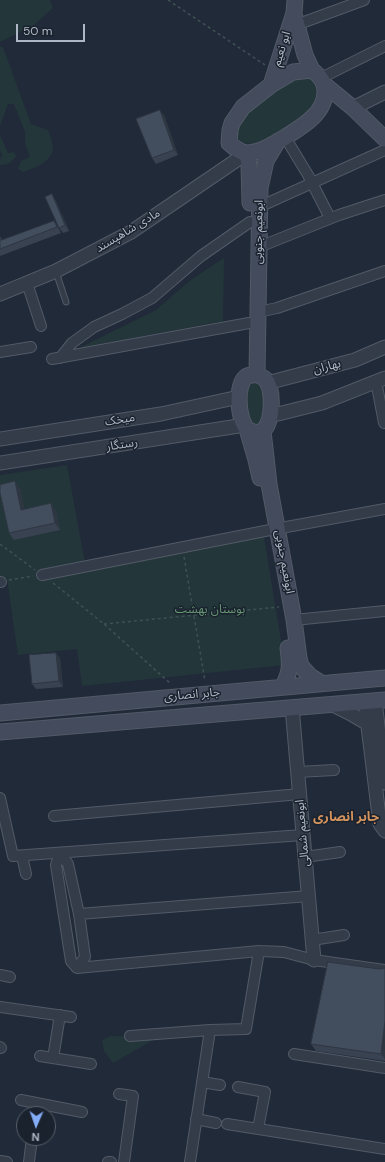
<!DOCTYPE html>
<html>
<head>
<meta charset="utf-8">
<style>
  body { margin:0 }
  #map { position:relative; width:385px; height:1162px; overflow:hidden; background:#212a39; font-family:"DM Sans",sans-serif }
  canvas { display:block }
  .north { position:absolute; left:16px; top:1106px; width:40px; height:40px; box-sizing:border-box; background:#1a222e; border:1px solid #565e6a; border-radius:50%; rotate:182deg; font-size:11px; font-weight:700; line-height:16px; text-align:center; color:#afb7c5 }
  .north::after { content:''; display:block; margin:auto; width:14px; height:18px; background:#83acf7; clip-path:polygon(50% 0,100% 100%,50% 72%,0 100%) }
  .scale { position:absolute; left:16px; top:24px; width:69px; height:18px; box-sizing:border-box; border:2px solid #afb7c5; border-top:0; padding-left:5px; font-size:12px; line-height:14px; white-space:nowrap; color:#afb7c5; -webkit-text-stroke:3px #1a222e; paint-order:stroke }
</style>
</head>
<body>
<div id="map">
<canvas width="385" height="1162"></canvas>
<div class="north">N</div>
<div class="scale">50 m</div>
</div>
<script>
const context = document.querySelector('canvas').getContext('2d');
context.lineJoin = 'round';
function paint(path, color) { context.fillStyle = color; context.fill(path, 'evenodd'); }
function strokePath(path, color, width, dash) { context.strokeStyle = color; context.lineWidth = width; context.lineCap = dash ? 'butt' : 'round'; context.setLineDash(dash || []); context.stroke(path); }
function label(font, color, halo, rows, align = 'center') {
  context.font = font + ' "DM Sans","Noto Sans Arabic",sans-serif'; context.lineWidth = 3; context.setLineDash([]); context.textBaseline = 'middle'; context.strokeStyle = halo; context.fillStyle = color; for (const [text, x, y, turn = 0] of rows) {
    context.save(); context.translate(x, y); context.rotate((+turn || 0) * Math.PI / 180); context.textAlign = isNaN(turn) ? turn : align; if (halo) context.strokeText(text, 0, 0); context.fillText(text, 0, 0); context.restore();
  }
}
const green = new Path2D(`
  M0,0H50L53,8L34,25L0,42Z
  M0,46L3,47L31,124L48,130C50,135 52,141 53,146C53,162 35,168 23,172L18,169L21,161L30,157L25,142V132L14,104H8L0,126Z
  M305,76L316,81L321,92L309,114L267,138L253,144L243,143L236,137V127L241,115L291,78Z
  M0,135L8,153L14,152L16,156C12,162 8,165 0,165V158L2,155L0,150Z
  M224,258L223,321L79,348L156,310L192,279Z
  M255,382L266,386L265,423L254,427L246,416V388Z
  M67,465L85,563L43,578L264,537L285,665L82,686L77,649L18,655L7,578L0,579V475Z
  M111,1036L158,1037L113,1063L104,1051L102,1040Z`);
const path = new Path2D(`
  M168,0L265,65
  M0,544L35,570
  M184,557L205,681
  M9,580L33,576
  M53,583L104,624L171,684
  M104,624L279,607`);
const service = new Path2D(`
  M56,272L66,302`);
const minor = new Path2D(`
  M296,25L364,0
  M321,78L385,46
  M285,137L308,175L330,218
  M259,207L385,150
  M259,247L339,215L385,200
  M27,283L41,326
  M258,312L277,308L385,271
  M0,352L31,347
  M60,358L72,343L94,327L122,314L152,298L201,256L250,222
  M52,359L249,323
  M376,381L384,423
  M42,575L270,530L385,509
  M0,582H1
  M294,620L385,611
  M298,772L334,770
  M0,798L13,856L303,835
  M54,816L300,794
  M60,853L68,864L79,914L85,957L77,968L71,961L56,865Z
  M22,856L26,874
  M305,857L340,852
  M79,914L309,896
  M312,940L344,935
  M77,968L259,951L284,952L314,960L385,970
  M0,975L10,977
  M0,1007L71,1017
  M130,1036L210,1030L246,1029L259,951
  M0,1047L1,1048
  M294,1054L385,1068
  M40,1056L91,1064
  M53,1058L60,1015
  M202,1082L220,1085
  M238,1087L265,1092L258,1129
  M119,1094L133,1096L124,1162
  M21,1100L82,1112
  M196,1119L216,1123
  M227,1124L385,1149
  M0,1161L7,1162
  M29,1162L32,1138
  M108,1162H111
  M190,1162L210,1030`);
const tertiary = new Path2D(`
  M353,108L385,92
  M0,294L56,271L131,232L247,153
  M267,383L355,360L385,347
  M271,413L278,414L322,403L385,378
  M0,439L161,414L239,397
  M0,463L245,425
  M375,701L385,783
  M365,702L380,824L385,831
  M331,704L351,714L368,724
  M292,707L314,960`);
const secondary = new Path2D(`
  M294,14L305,55L312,70
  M312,70C320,76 325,82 325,92C325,113 303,126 287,136C275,143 262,152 248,153C240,153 235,148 229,143L230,130L232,123L243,107L271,85L293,72Z
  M271,85L294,13L295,0
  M325,85L353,108L385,139
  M247,153L249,165L250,203
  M257,374L260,188L266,161L278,141
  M257,374C259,376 263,377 265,379C274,389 273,420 264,430C262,432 258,432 256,433C253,432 249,430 247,429C238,419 235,384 247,376C249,375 254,375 257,374Z
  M247,429L256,460L260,478
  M263,431L269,484L294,620L299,658L301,666L310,676L321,683
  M283,686C291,671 290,664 288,648
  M0,713L385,678
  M0,732L385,700`);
const wall = new Path2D(`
  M164,115L178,155L156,164L152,158Z
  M55,199L69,231L63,233L59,228Z
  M54,221L58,227L61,233L0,256V236L2,240Z
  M20,488L24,509L56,511L60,530L14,540L9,533Z
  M60,658L63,687L36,689L32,684Z
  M385,968V1061L316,1051L311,1044L379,969Z`);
const shadedWall = new Path2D(`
  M160,110L164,115L178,155L174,150Z
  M52,194L55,199L69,231L65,225Z
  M54,221L58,227L61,233L57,227Z
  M15,481L20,488L26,517L21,510Z
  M51,503L56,511L60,530L55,523Z
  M56,653L60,658L63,687L59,681Z
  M385,1021V1059L381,1054Z`);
const building = new Path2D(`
  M160,110L174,150L152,158L136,119Z
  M52,194L65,225L59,228L45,197Z
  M54,221L57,227L0,249V239L1,240Z
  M15,481L21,510L51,503L55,523L9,533L0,493V485Z
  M56,653L59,681L32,684L29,655Z
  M328,962L379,969L385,968V1021L381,1054L311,1044Z`);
const streetNames = [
  ["ابو نعیم",282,49,-73],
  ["مادی شاهپسند",128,231,-31],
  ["ابونعیم جنوبی",259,232,-89],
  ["بهاران",327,367,-14],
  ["میخک",120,420,-9],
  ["رستگار",122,445,-9],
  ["ابونعیم جنوبی",284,562,80],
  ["جابر انصاری",192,695,-5],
  ["ابونعیم شمالی",303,833,-95]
];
const parkNames = [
  ["بوستان بهشت",210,610]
];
const neighbourhoodNames = [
  ["جابر انصاری",346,818]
];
paint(green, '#23363a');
strokePath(service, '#525a67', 7);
strokePath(minor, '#525a67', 12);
strokePath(tertiary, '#525a67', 15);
strokePath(secondary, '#525a67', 17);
strokePath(path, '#3e5254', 1.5, [3, 3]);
strokePath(service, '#353c49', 5);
strokePath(minor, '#353c49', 10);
strokePath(tertiary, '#353c49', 13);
strokePath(secondary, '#434b5c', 15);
paint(wall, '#394251');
paint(shadedWall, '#2e3642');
paint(building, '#424d5e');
strokePath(building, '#2e3642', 1);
label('12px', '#afb7c5', '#1a222e', streetNames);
label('12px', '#679673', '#1a222e', parkNames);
label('bold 13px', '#d3935d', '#1a222e', neighbourhoodNames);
</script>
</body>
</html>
